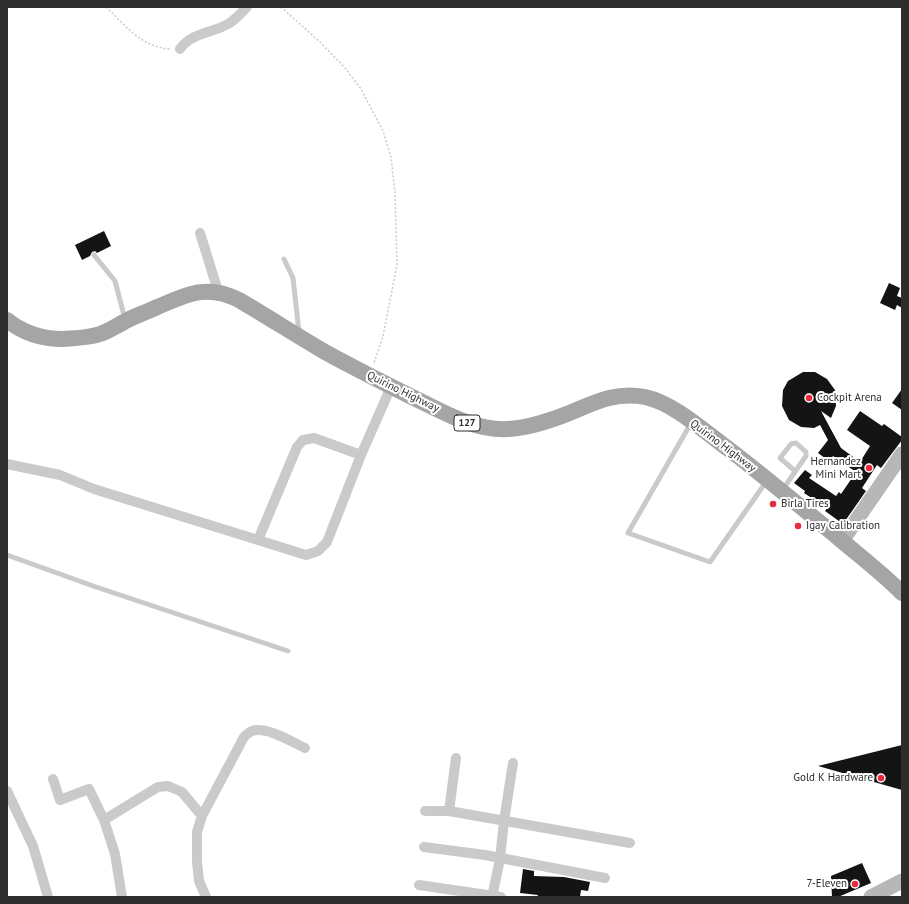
<!DOCTYPE html>
<html>
<head>
<meta charset="utf-8">
<style>
  body { margin:0 }
  #map { position:relative; width:909px; height:904px; overflow:hidden; background:#fff; font-family:"PT Sans",sans-serif }
  canvas { display:block }
  .frame { position:absolute; inset:0; border:8px solid #2d2d2d; pointer-events:none }
</style>
</head>
<body>
<div id="map">
<canvas width="909" height="904"></canvas>
<div class="frame"></div>
</div>
<script>
const context = document.querySelector('canvas').getContext('2d');
context.lineJoin = 'round';
function paint(path, color) { context.fillStyle = color; context.fill(path, 'evenodd'); }
function strokePath(path, color, width, dash) { context.strokeStyle = color; context.lineWidth = width; context.lineCap = dash ? 'butt' : 'round'; context.setLineDash(dash || []); context.stroke(path); }
function label(font, color, halo, rows, align = 'center') {
  context.font = font + ' "PT Sans",sans-serif'; context.lineWidth = 4; context.setLineDash([]); context.textBaseline = 'middle'; context.strokeStyle = halo; context.fillStyle = color; for (const [text, x, y, turn = 0] of rows) {
    context.save(); context.translate(x, y); context.rotate((+turn || 0) * Math.PI / 180); context.textAlign = isNaN(turn) ? turn : align; if (halo) context.strokeText(text, 0, 0); context.fillText(text, 0, 0); context.restore();
  }
}
const building = new Path2D(`
  M104,231L111,246L97,253L95,251L92,252L90,256L82,260L75,245Z
  M889,283L900,288L897,296L902,298V308L897,305L895,310L880,303Z
  M803,372H815L827,379L835,390L836,406L831,418L821,411L841,448L860,462L870,446L847,430L860,411L882,426L884,424L902,437V440L881,468L877,465L862,488L866,491L843,524L825,511L827,508L804,493L805,491L794,483L805,470L812,475L809,478L836,496L839,492L841,494L856,472L833,456L829,461L818,453L828,440L820,425L814,428L801,427L789,420L782,406L783,390L788,381Z
  M902,389V410L892,403Z
  M902,745V790L818,766Z
  M862,863L871,883L838,897H832L831,876Z
  M523,869L534,871V876L564,877L590,882L588,891L581,890L580,897H537L538,895L520,893Z`);
const path = new Path2D(`
  M106,7C125,25 142,48 171,49
  M281,7L321,43L345,68L361,89L383,131L391,157L395,193L397,265L383,336L374,363`);
const lane = new Path2D(`
  M94,255L115,281L125,319
  M284,259L293,278L299,332
  M691,423L628,533L710,562L766,482
  M783,489L806,456V452L796,443L791,444L780,458L795,471
  M7,555L96,587L288,651`);
const street = new Path2D(`
  M180,49C191,33 212,33 228,24C235,20 241,13 247,7
  M200,233L218,291
  M361,455L314,438L303,440L297,447L258,540L306,555L318,551L327,542L361,455L391,387
  M7,464L60,475L94,489L258,540
  M53,779L60,800L89,789L104,820L115,854L122,897
  M7,791L33,846L48,897
  M425,811H449L630,843
  M449,811L456,758
  M104,820L148,793L158,787L168,786L182,792L202,816
  M424,847L485,855L605,878
  M419,885L501,897
  M206,897L199,881L197,862V832L202,816L244,737C246,735 249,732 252,731C267,726 292,742 305,748
  M492,897L500,859L504,821L513,763`);
const secondary = new Path2D(`
  M842,541L902,454
  M871,897L902,881`);
const primary = new Path2D(`
  M7,320C23,333 42,339 63,339C76,338 88,338 100,334C109,331 116,326 124,322C134,316 145,313 155,308C186,295 206,283 239,300C268,317 296,335 325,352C354,368 384,383 414,398C444,412 474,431 508,429C528,428 549,421 567,414C594,403 615,391 645,397C674,403 706,433 730,450C765,477 800,506 835,535C857,554 881,572 902,593`);
const markers = [
  [809,398,4,"#e62c3c"],
  [869,468,4,"#e62c3c"],
  [773,504,4,"#e62c3c"],
  [798,526,4,"#e62c3c"],
  [881,778,4,"#e62c3c"],
  [855,884,4,"#e62c3c"]
];
const shields = [
  [467,423,26]
];
const shieldNames = [
  ["127",467,423]
];
const streetNames = [
  ["Quirino Highway",403,392,26],
  ["Quirino Highway",723,446,37]
];
const poiNames = [
  ["Cockpit Arena",817,398],
  ["Hernandez",861,462,"right"],
  ["Mini Mart",861,475,"right"],
  ["Birla Tires",781,504],
  ["Igay Calibration",806,526],
  ["Gold K Hardware",873,778,"right"],
  ["7-Eleven",847,884,"right"]
];
paint(building, '#141414');
strokePath(path, '#cacaca', 1.5, [2, 2]);
strokePath(lane, '#cacaca', 5);
strokePath(street, '#cacaca', 10);
strokePath(secondary, '#b7b7b7', 15);
strokePath(primary, '#a5a5a5', 16);
for (const [x, y, r, color] of markers) { const dot = new Path2D(); dot.arc(x, y, r, 0, 2 * Math.PI); context.fillStyle = color; context.fill(dot); strokePath(dot, '#fff', 1.5); }
for (const [x, y, w] of shields) { const box = new Path2D(); box.roundRect(x - w / 2, y - 8, w, 16, 3); context.fillStyle = '#fff'; context.fill(box); strokePath(box, '#2d2d2d', 1); }
label('bold 10px', '#2d2d2d', null, shieldNames);
label('11px', '#2d2d2d', '#fff', streetNames);
label('11px', '#2d2d2d', '#fff', poiNames, 'left');
</script>
</body>
</html>
